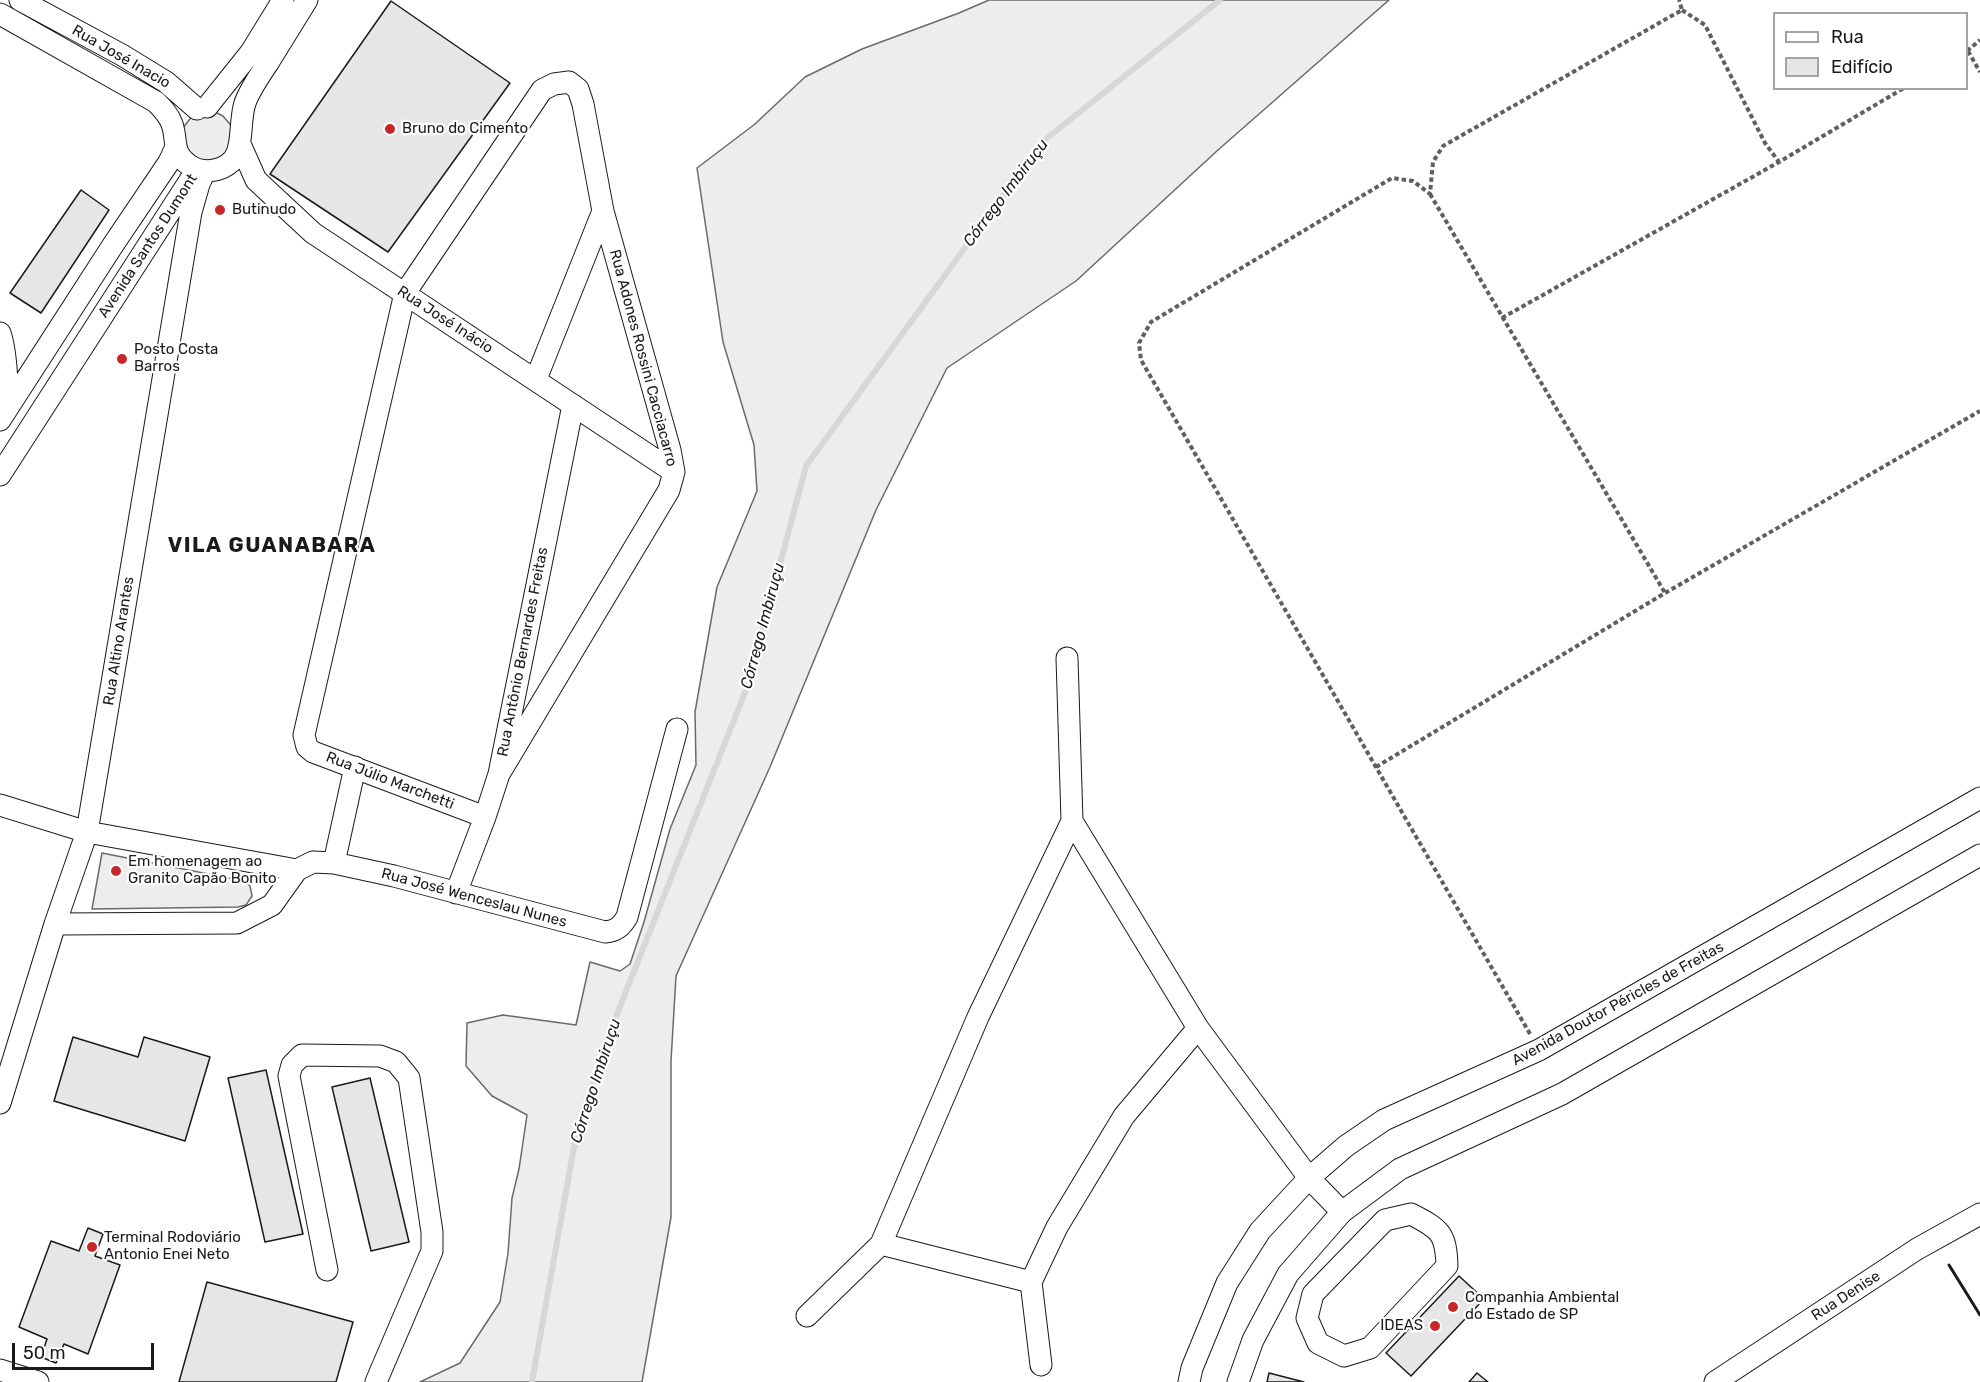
<!DOCTYPE html>
<html>
<head>
<meta charset="utf-8">
<style>
  body { margin:0 }
  #map { position:relative; width:1980px; height:1382px; overflow:hidden; background:#fff; font-family:Rubik,sans-serif }
  canvas { display:block }
  .legend { position:absolute; left:1773px; top:12px; width:195px; height:78px; box-sizing:border-box; background:#fff; border:2px solid #a3a3a3; margin:0; padding:8px 10px; list-style:none; font-size:18px; color:#1a1a1a }
  .legend li { display:flex; align-items:center; gap:12px; height:30px }
  .legend b { width:30px; border:2px solid #a3a3a3 }
  .scale { position:absolute; left:12px; top:1343px; width:142px; height:27px; box-sizing:border-box; border:3px solid #1a1a1a; border-top:0; padding-left:8px; font-size:18px; line-height:21px; white-space:nowrap; color:#1a1a1a; -webkit-text-stroke:4px #fff; paint-order:stroke }
</style>
</head>
<body>
<div id="map">
<canvas width="1980" height="1382"></canvas>
<ul class="legend">
<li><b style="height:8px;background:#fff"></b>Rua</li>
<li><b style="height:16px;background:#e6e6e6"></b>Edifício</li>
</ul>
<div class="scale">50 m</div>
</div>
<script>
const context = document.querySelector('canvas').getContext('2d');
context.lineJoin = 'round';
function paint(path, color) { context.fillStyle = color; context.fill(path, 'evenodd'); }
function strokePath(path, color, width, dash) { context.strokeStyle = color; context.lineWidth = width; context.lineCap = dash ? 'butt' : 'round'; context.setLineDash(dash || []); context.stroke(path); }
function label(font, color, halo, rows, align = 'center') {
  context.font = font + ' Rubik,sans-serif'; context.lineWidth = 4.5; context.setLineDash([]); context.textBaseline = 'middle'; context.strokeStyle = halo; context.fillStyle = color; for (const [text, x, y, turn = 0] of rows) {
    context.save(); context.translate(x, y); context.rotate((+turn || 0) * Math.PI / 180); context.textAlign = isNaN(turn) ? turn : align; if (halo) context.strokeText(text, 0, 0); context.fillText(text, 0, 0); context.restore();
  }
}
const built = new Path2D(`
  M989,0H1389L1218,150L1076,281L947,368L876,510L770,767L676,976L671,1061V1217L642,1382H420L460,1363L500,1302L508,1253L512,1198L519,1169L527,1115L492,1096L466,1066L467,1023L503,1015L576,1025L590,962L620,971L630,964L644,922L670,829L696,765L695,712L717,587L757,491L754,445L723,342L697,168L755,124L805,77L862,49L959,13Z
  M215,112L223,116L234,129L231,154L199,166L180,140L182,129L193,115Z
  M102,853L244,881L250,886L252,896L246,905L238,907L92,909Z`);
const stream = new Path2D(`
  M532,1382L574,1147L609,1034L748,685L806,466L1042,142L1220,0`);
const building = new Path2D(`
  M391,1L510,83L388,252L270,174Z
  M81,190L109,210L41,313L10,293Z
  M73,1037L138,1057L144,1037L210,1057L185,1141L54,1101Z
  M266,1070L303,1234L265,1242L228,1078Z
  M370,1078L409,1242L371,1251L332,1087Z
  M88,1228L103,1234L95,1256L120,1265L88,1354L64,1344L56,1363L41,1357L47,1339L19,1327L51,1241L79,1251Z
  M1459,1276L1484,1299L1411,1376L1386,1353Z
  M207,1282L353,1322L336,1382H179Z
  M1269,1373L1304,1382H1267Z
  M1477,1373L1488,1382H1469Z`);
const path = new Path2D(`
  M1682,10L1705,25L1765,143L1779,162
  M1967,51L1980,40
  M1968,51L1980,72
  M1430,194L1665,593
  M1502,318L1779,162L1904,88
  M1376,767L1665,593L1980,411
  M1530,1034L1141,360L1139,343L1151,322L1392,178L1413,181L1430,194L1433,162L1443,146L1682,10L1679,0`);
const minor = new Path2D(`
  M20,0L122,55L166,82L197,109
  M0,14L156,102C162,108 169,115 172,124C178,142 171,152 189,165C202,174 221,172 232,161C244,148 239,121 245,103C250,89 260,75 268,63C281,42 294,21 307,0
  M207,107L251,52L283,0
  M240,144L256,180L313,233L674,472
  M0,333C8,356 5,381 10,404
  M536,379L603,211
  M0,420L113,245L169,162L175,149
  M0,475L194,174
  M0,805L87,832L297,870
  M485,817L313,752L307,747L304,735L405,293L542,90L554,84L569,82L578,89L583,104L603,211L670,450L674,472L669,490L499,774
  M1072,821L1198,1028L1309,1178L1342,1212
  M334,863L355,767
  M456,893L485,817L499,774L573,405
  M55,924L237,923L272,905L297,870L313,862L334,863L394,876L605,932C616,931 621,927 627,917L677,729
  M0,1103L55,924L87,832L191,212L199,184L205,171
  M1411,1214C1440,1229 1446,1233 1447,1266L1370,1348L1344,1356L1318,1343L1307,1318L1313,1294L1385,1220Z
  M881,1244L1031,1282
  M327,1270L289,1076L292,1065L302,1055L380,1056L396,1062L409,1078L432,1232V1251L376,1382
  M807,1316L881,1244L978,1017L1072,821L1067,658
  M1041,1365L1031,1282L1057,1227L1124,1116L1198,1028
  M0,1370L38,1382
  M1189,1382L1192,1368L1227,1283L1260,1231L1309,1178L1346,1146L1384,1120L1539,1050L1980,798
  M1238,1382L1253,1340L1288,1274L1342,1212L1400,1169L1562,1094L1980,855
  M1715,1382L1917,1249L1980,1214`);
const wall = new Path2D(`
  M1949,1265L1980,1315`);
const markers = [
  [390,129,6,"#c62828"],
  [220,210,6,"#c62828"],
  [122,359,6,"#c62828"],
  [116,871,6,"#c62828"],
  [92,1247,6,"#c62828"],
  [1453,1307,6,"#c62828"],
  [1435,1326,6,"#c62828"]
];
const streetNames = [
  ["Rua José Inacio",121,57,30],
  ["Avenida Santos Dumont",148,246,-57],
  ["Rua José Inácio",445,320,33],
  ["Rua Adones Rossini Cacciacarro",643,358,75],
  ["Rua Altino Arantes",119,641,-81],
  ["Rua Antônio Bernardes Freitas",523,652,-79],
  ["Rua Júlio Marchetti",390,781,21],
  ["Rua José Wenceslau Nunes",474,898,15],
  ["Avenida Doutor Péricles de Freitas",1618,1004,-29],
  ["Rua Denise",1846,1296,-33]
];
const poiNames = [
  ["Bruno do Cimento",402,129],
  ["Butinudo",232,210],
  ["Posto Costa",134,350],
  ["Barros",134,367],
  ["Em homenagem ao",128,862],
  ["Granito Capão Bonito",128,879],
  ["Terminal Rodoviário",104,1238],
  ["Antonio Enei Neto",104,1255],
  ["Companhia Ambiental",1465,1298],
  ["do Estado de SP",1465,1315],
  ["IDEAS",1423,1326,"right"]
];
const waterNames = [
  ["Córrego Imbiruçu",1006,193,-53],
  ["Córrego Imbiruçu",763,626,-75],
  ["Córrego Imbiruçu",596,1081,-72]
];
const districtNames = [
  ["VILA GUANABARA",272,546]
];
paint(built, '#ededed');
strokePath(built, '#6a6a6a', 1.5);
strokePath(stream, '#d7d7d7', 6);
paint(building, '#e6e6e6');
strokePath(building, '#1a1a1a', 1.5);
strokePath(minor, '#1a1a1a', 23);
strokePath(path, '#5f5f5f', 4, [4.5, 3]);
strokePath(minor, '#fff', 21);
strokePath(wall, '#1a1a1a', 3);
for (const [x, y, r, color] of markers) { const dot = new Path2D(); dot.arc(x, y, r, 0, 2 * Math.PI); context.fillStyle = color; context.fill(dot); strokePath(dot, '#fff', 2); }
label('15px', '#1a1a1a', '#fff', streetNames);
label('15px', '#1a1a1a', '#fff', poiNames, 'left');
label('italic 16px', '#1a1a1a', '#fff', waterNames);
context.letterSpacing = '1.5px';
label('bold 21px', '#1a1a1a', '#fff', districtNames);
context.letterSpacing = '0px';
</script>
</body>
</html>
